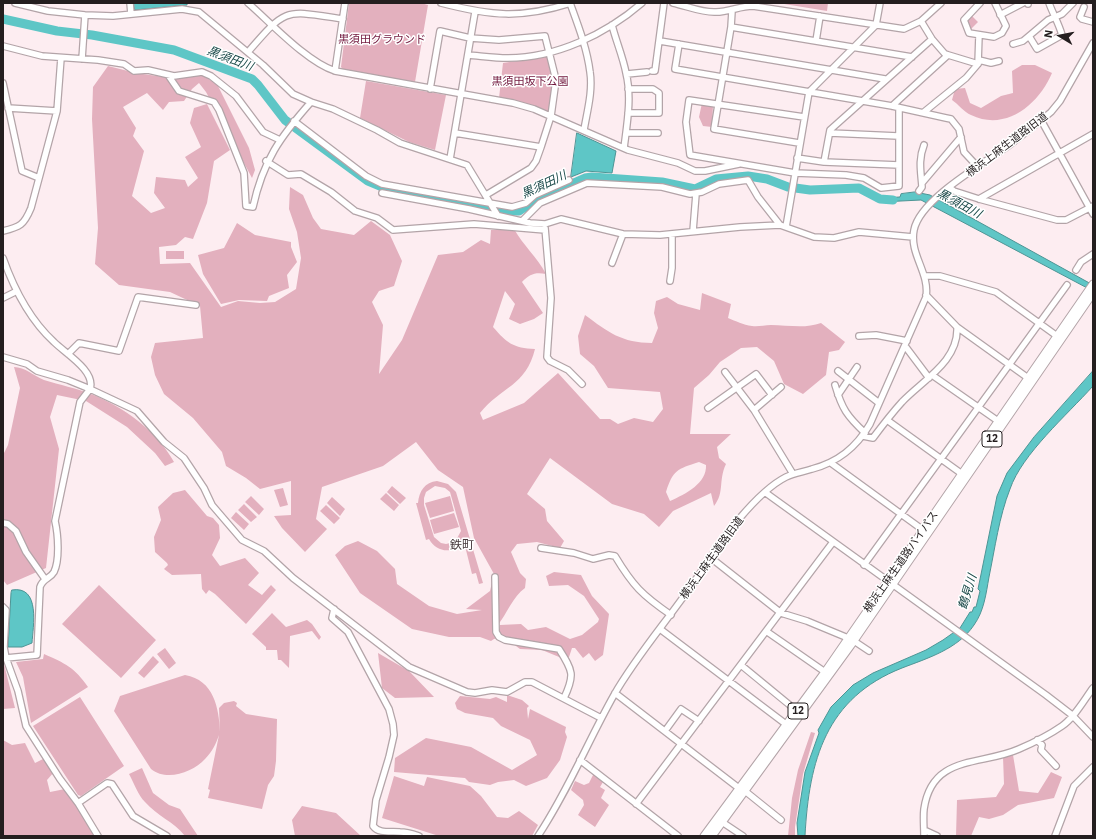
<!DOCTYPE html>
<html>
<head>
<meta charset="utf-8">
<style>
  body { margin:0 }
  #map { position:relative; width:1096px; height:839px; overflow:hidden; background:#fdedf1; font-family:"IBM Plex Sans",sans-serif }
  canvas { display:block }
  .frame { position:absolute; inset:0; border:4px solid #241e1f; pointer-events:none }
  .north { position:absolute; left:1040px; top:16px; width:40px; height:40px; -webkit-text-stroke:3px #fff; paint-order:stroke; rotate:280deg; font-size:11px; font-weight:700; line-height:16px; text-align:center; color:#241e1f }
  .north::after { content:''; display:block; margin:auto; width:14px; height:18px; background:#241e1f; clip-path:polygon(50% 0,100% 100%,50% 72%,0 100%) }
</style>
</head>
<body>
<div id="map">
<canvas width="1096" height="839"></canvas>
<div class="frame"></div>
<div class="north">N</div>
</div>
<script>
const context = document.querySelector('canvas').getContext('2d');
context.lineJoin = 'round';
function paint(path, color) { context.fillStyle = color; context.fill(path, 'evenodd'); }
function strokePath(path, color, width, dash) { context.strokeStyle = color; context.lineWidth = width; context.lineCap = dash ? 'butt' : 'round'; context.setLineDash(dash || []); context.stroke(path); }
function label(font, color, halo, rows, align = 'center') {
  context.font = font + ' "IBM Plex Sans","Noto Sans JP",sans-serif'; context.lineWidth = 3; context.setLineDash([]); context.textBaseline = 'middle'; context.strokeStyle = halo; context.fillStyle = color; for (const [text, x, y, turn = 0] of rows) {
    context.save(); context.translate(x, y); context.rotate((+turn || 0) * Math.PI / 180); context.textAlign = isNaN(turn) ? turn : align; if (halo) context.strokeText(text, 0, 0); context.fillText(text, 0, 0); context.restore();
  }
}
const green = new Path2D(`
  M349,3H421L428,5L415,82L344,71L341,67Z
  M778,3H828L827,11Z
  M971,15L978,22L970,30L966,20Z
  M549,56L553,81L550,113L499,98L503,63Z
  M1022,65H1035L1052,73C1039,104 1006,132 971,115C964,112 958,104 952,100L955,89L965,88L970,103L981,108L1001,96L1013,93L1012,71Z
  M108,66L136,73L178,79L200,74L217,84L249,148L255,170L252,178L206,92L199,83L192,89L184,101L169,102L163,110L147,93L123,107L136,128L133,136L144,151L132,196L151,213L165,208L154,193L156,177L185,180L188,187L198,178L185,157L201,147L190,123L194,108L207,104L230,150L214,161L207,203L193,239L185,237L176,245L159,247L160,264L190,263L221,307L238,301L260,303L275,302L296,289L301,258L297,232L289,209L290,187L303,195L313,218L321,229L354,235L371,221L390,235L402,261L394,286L379,291L372,302L383,325L379,374L402,340L438,255L463,252L481,240L490,244L491,230L514,229C523,245 537,257 546,274C535,272 530,274 522,282L543,313L534,319L520,324L509,319L515,304L505,291L493,327C507,343 513,348 535,349C526,386 501,387 480,413L483,420L524,403L558,373L600,419H610L618,424L634,418L653,422L663,409L660,392L608,388L594,366L580,354L578,336L585,315C608,332 622,343 652,343L658,328L654,313L656,301L667,297L678,304L700,310L702,293L731,304L728,318C736,321 743,325 752,326C758,327 764,325 771,325C787,325 805,329 821,323L845,342L839,350L829,352L826,375L803,394L784,384L774,361L757,347L741,348L720,362L709,375L694,388L690,434H731L717,447L719,458L726,464C718,481 725,492 714,506L711,493L673,511L659,527L644,514L612,504L550,458L527,494L545,509L547,521L564,541L560,548L537,542L517,544L511,552L520,573L526,579L525,588C513,596 507,614 497,626L499,633L500,625L521,624L528,630L546,627L570,639L582,635L598,622L599,619L584,596L568,585L549,586L546,576L554,572L581,575L592,596L609,614L603,655L595,661L589,653L583,658L575,648H572L569,657L564,659L542,650L520,649L504,637L494,639L491,641L480,637H449L412,629L360,593L335,555L345,546L358,541L377,551L395,569L397,584L429,606L457,614L482,610L466,609L490,591L494,574L474,538L463,487L438,470L416,442L383,466L322,487L316,519L327,529L305,552L282,528L274,516L291,515V481L260,489L246,478L226,466L222,452L193,418L164,394L155,375L151,357L155,343L203,338L200,306L170,292L119,285L95,264L98,228L92,119L93,87ZM699,462L706,465C707,483 686,494 670,501L666,492C673,470 677,469 699,462Z
  M366,81L446,95L435,150L409,142L360,118Z
  M702,103L713,105L712,127L703,126L699,117Z
  M237,223L255,235L291,242V247L297,262L287,275L289,288L269,296L267,301L239,300L221,304L203,274L198,255L224,248Z
  M166,251H184V259H166Z
  M14,367C25,367 34,376 44,380C60,385 76,388 91,394C124,407 157,431 174,462L165,466L155,453L127,427L86,401L57,395L50,417L59,449L46,568L7,585L3,580V455L8,445L20,388Z
  M437,481L448,484L456,492L483,583L479,584L476,573L472,574L464,542C453,554 437,553 429,539L426,540L416,503H418C419,491 425,482 437,481ZM435,486L445,488L450,492L461,531L455,542L446,544L441,543L434,537L424,505V498L426,492Z
  M392,486L406,498L400,504L387,492Z
  M283,488L288,505L280,507L274,490Z
  M185,490L207,516L213,518L219,525L220,538L212,555L220,566L245,558L259,573L248,585L262,595L271,585L276,590L246,624L215,594L209,590L206,594L202,589L201,574L172,575L164,569L168,565L167,563L155,552L154,537L161,520L158,507L173,493Z
  M386,493L399,505L394,511L380,499Z
  M251,496L264,509L259,515L245,502Z
  M450,496L454,511L430,518L425,503Z
  M332,497L345,509L340,516L327,503Z
  M244,504L257,517L251,522L238,510Z
  M326,505L340,518L334,524L320,511Z
  M236,512L249,524L244,530L231,518Z
  M454,513L459,527L434,534L430,520Z
  M99,585L156,640L121,678L62,624Z
  M272,613L286,627L307,620L312,624L321,637L319,640L312,631L290,636L289,668L281,660H278L277,650H266V647L252,634Z
  M165,648L176,663L169,669L157,654Z
  M378,653L409,671L434,697L395,698L382,688Z
  M44,654C65,663 75,668 88,687L31,723L23,677L16,662L43,659Z
  M153,656L159,662L144,678L138,673Z
  M3,660L15,708L3,709Z
  M185,675C214,680 219,708 220,732L219,708L224,703L234,701L237,703L236,706L246,714L277,719L276,761L274,776L268,785L262,809L208,798L210,790L208,789L219,735C216,744 212,752 205,759C193,772 167,782 151,769L114,711L120,696Z
  M507,695L522,700L529,706L527,708L528,719L530,709L566,727L565,732L567,737L560,760L547,778L526,786L514,780L498,782L490,785L469,782L465,778L394,772L395,758L426,738L471,747L512,770L537,755L530,740L501,726L493,718L465,713L457,709L455,703L460,696L490,699L496,697L507,702Z
  M80,697L124,766L81,796L78,795L33,726Z
  M811,732L815,733L803,774L795,827V836H788L792,798L798,770Z
  M3,740L12,745L25,743L35,763L45,758L54,772L47,780L50,792L65,789L100,836H3Z
  M1013,755L1019,791L1038,793L1051,772L1062,777L1054,798L1018,805L1003,815L989,819L979,817L971,836H956L957,800L996,797L1004,784L1003,757Z
  M142,768L153,793L169,805L180,809L198,836H185C173,821 157,816 145,802C138,795 134,783 129,774Z
  M594,773L603,782L600,787L605,790L601,798L609,805L595,827L578,815L584,805L583,800L571,790L575,781L584,785L589,783Z
  M394,776L424,786L427,777L470,786L481,796L497,817L508,818L519,811L538,825L532,836H439L382,818Z
  M302,806L336,813L361,836H295L292,820Z`);
const water = new Path2D(`
  M134,3H187V5L135,10Z
  M577,133L616,151L612,173L586,171L571,177Z
  M915,192L930,195L1093,285L1091,290L921,200L881,202V198L900,197L901,194Z
  M1093,371V386C1067,415 1022,454 1010,489C999,517 995,548 989,577C986,594 984,611 974,625C958,649 928,658 902,668C826,698 809,760 805,836H798L797,823L805,772L819,733L818,730L831,707L853,685L873,673L926,650L943,640L960,628L970,612H972L974,607H976L980,591L978,589L997,496L1007,473L1034,437Z
  M12,590C41,585 33,627 32,643L22,647H8L11,593Z`);
const river = new Path2D(`
  M3,19L57,31L92,35L174,50L252,79L258,85L285,120L368,181L380,186L511,211H519L535,200L585,178L592,177L662,182L695,189L716,179L748,176L767,179L788,187L810,190L859,188L880,199L893,200`);
const minor = new Path2D(`
  M15,3L48,11L85,15L113,16L182,9L199,12L263,65L293,94L311,102C280,137 263,161 253,207L246,206L244,173L219,110L214,102L179,91L168,75
  M130,3L131,14
  M248,3C271,23 307,62 335,71L513,103L534,109L628,150L678,163L695,171H705L739,164
  M441,3C491,16 521,19 571,3
  M570,3C578,25 587,48 590,72C593,91 587,112 584,130
  M673,3C687,6 703,13 716,12C729,12 740,6 753,6L904,29L921,21L941,3
  M980,3L964,20L969,33L994,37L1002,33L1006,26L995,3
  M1028,3V4
  M1049,3C1053,14 1059,24 1062,35L1037,49L1029,36L1048,20L1062,14L1073,3
  M1084,7L1080,17L1082,19L1093,22
  M732,11L731,27L714,129L799,143
  M1000,15L1023,3
  M921,21L932,39L945,54L978,64L979,35
  M612,25C616,41 623,57 626,73C632,97 627,124 624,148
  M731,27L912,57
  M660,41L885,79
  M816,41L820,16
  M679,44L675,69L892,106L946,118L951,119L959,129L964,152L977,166
  M1013,44L1023,41L1029,36
  M3,46L42,56L98,60L124,64L134,71L148,70L174,76L202,72L211,76L236,96L263,132L280,140
  M248,52C287,7 284,10 343,19
  M468,55C481,56 494,58 508,58C556,58 606,34 642,3
  M82,59L85,15
  M979,60L991,63L999,61
  M335,71L345,3
  M652,71H655L664,3
  M627,74L647,72
  M3,83L22,171L39,178
  M430,89L440,31L470,38L499,40L545,36L556,80L551,116L541,147L455,133
  M311,102L333,109L377,130L400,143L467,165L498,216
  M892,106L948,55
  M8,108L57,111
  M924,112L966,78L978,64
  M628,113H659V93L653,89H628
  M804,117L689,100L686,122L690,155L795,173L846,175L864,178L881,188L899,186V108
  M1041,120L1093,214
  M294,121L366,176L382,184L512,207L526,203L535,195L569,180
  M626,133H658
  M830,133L898,136
  M797,158L824,162L899,165
  M450,159L475,12
  M266,161L288,175L301,174L331,192L355,211L377,218L393,230L474,224L545,230
  M824,162L830,130L932,39
  M922,183L961,137
  M950,188L954,191L979,199L1057,220H1066L1093,206
  M919,191L922,187C921,172 918,160 924,145
  M382,193L469,209L530,223L545,224L561,219L623,234L660,235L740,227L780,225L814,237L834,238L859,232L913,237
  M486,195L531,168L536,161L541,147
  M979,199L1093,134
  M522,221L540,203L587,183L662,187L690,194L702,192L719,184L748,180L758,197L780,225
  M786,227L809,92L876,25L880,3
  M545,228L551,298L547,357L550,361L568,370L582,384
  M3,231C20,227 24,225 31,208L57,111L61,58
  M693,231L696,194
  M3,258C14,289 30,320 54,342C65,353 96,371 90,389L137,411L164,442L184,458L204,488L212,505L242,540L264,551L293,578L409,667L467,692L475,693L492,690L507,692L525,682H532L601,718
  M612,263L623,234
  M1076,270L1081,262L1093,254
  M925,276H940L996,292L1057,336
  M670,281L672,268V234
  M3,298L17,291
  M957,327L1028,378
  M859,336L876,335L907,341
  M905,346L929,378
  M68,354L79,343L119,351L138,297L196,305
  M3,357L27,364L37,371L68,380L90,389L80,402L55,521C58,534 60,560 54,572C50,579 43,578 40,587L37,655L6,658
  M838,371L879,403
  M725,372L754,410L793,474
  M932,375L998,421
  M835,385C842,409 847,416 865,433
  M838,395L857,367
  M708,408L756,374L772,395
  M754,410L781,387
  M887,420L962,474
  M863,436L873,438C882,426 892,413 902,402C923,380 959,361 957,327L926,295
  M831,463L923,530
  M766,493L1046,695L1072,715L1093,737
  M3,523L8,524L16,531L26,552L45,579
  M541,548L574,553L593,559L609,555L615,556C633,586 642,595 671,615
  M711,558L781,613L807,621L848,638
  M864,565L1067,285
  M495,577L496,632L499,637L505,640L559,649C573,671 575,675 564,698
  M3,607L6,610L4,647L6,658L18,691L26,726L60,779L78,803L98,836
  M334,609L332,618L348,632L389,709L393,724L394,735L389,757L376,800L373,826C379,834 391,831 400,832C406,832 413,834 419,836
  M660,629L787,725
  M766,631L825,672
  M854,641L869,651
  M741,665L797,711
  M615,693L740,789
  M665,731L681,709L699,721
  M1037,740L1042,745L1041,750L1056,766
  M580,760L678,836
  M745,791L781,820
  M78,803L107,783L112,784L133,816L167,836
  M636,804L833,542
  M722,822L743,836
  M924,830L937,836
  M538,836C568,791 588,741 614,695C634,660 661,628 684,596C703,571 718,543 739,519C750,506 770,485 786,477C794,473 803,472 812,469C838,462 856,448 870,424L926,297C930,273 909,254 914,230C920,199 983,164 1008,146C1022,135 1037,124 1051,112L1060,101L1093,43
  M924,836C924,827 923,817 924,809C932,754 981,766 1019,749C1033,743 1049,735 1062,726C1075,717 1084,700 1093,688
  M1055,836L1074,786L1093,767`);
const major = new Path2D(`
  M704,836L825,672L1093,284
  M712,836L851,645L1093,293`);
const shields = [
  [992,439,20],
  [798,711,20]
];
const shieldNames = [
  ["12",992,439],
  ["12",798,711]
];
const parkNames = [
  ["黒須田グラウンド",382,40],
  ["黒須田坂下公園",530,82]
];
const streetNames = [
  ["横浜上麻生道路旧道",1007,145,-37],
  ["横浜上麻生道路旧道",712,558,-54],
  ["横浜上麻生道路バイパス",901,562,-55]
];
const waterNames = [
  ["黒須田川",230,59,21],
  ["黒須田川",544,185,-25],
  ["黒須田川",959,204,28],
  ["鶴見川",968,592,-73]
];
const neighbourhoodNames = [
  ["鉄町",462,546]
];
paint(green, '#e3b0be');
paint(water, '#5ec6c6');
strokePath(water, '#4d9494', 1);
strokePath(river, '#5ec6c6', 9);
strokePath(minor, '#b3a4a8', 8);
strokePath(major, '#b3a4a8', 9);
strokePath(minor, '#fff', 5.5);
strokePath(major, '#fff', 7);
for (const [x, y, w] of shields) { const box = new Path2D(); box.roundRect(x - w / 2, y - 8, w, 16, 3); context.fillStyle = '#fff'; context.fill(box); strokePath(box, '#241e1f', 1); }
label('bold 10px', '#241e1f', null, shieldNames);
label('11px', '#70163c', '#fff', parkNames);
label('11px', '#241e1f', '#fff', streetNames);
label('italic 12px', '#194848', '#fff', waterNames);
label('12px', '#45383b', '#fff', neighbourhoodNames);
</script>
</body>
</html>
